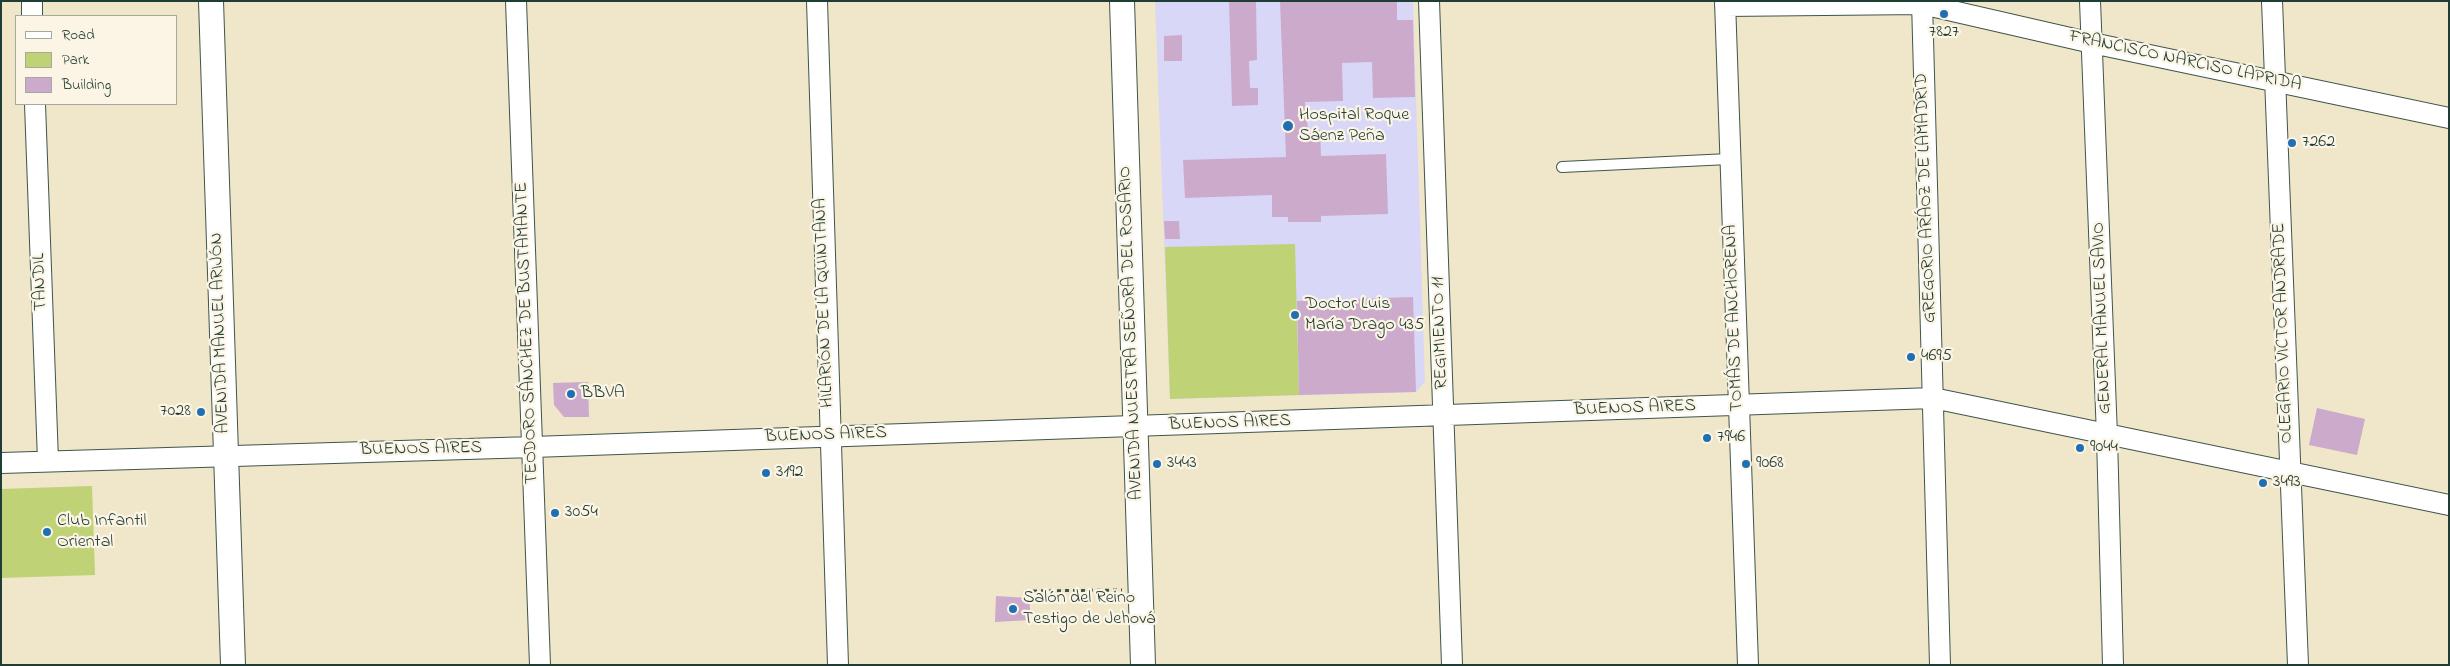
<!DOCTYPE html>
<html>
<head>
<meta charset="utf-8">
<style>
  body { margin:0 }
  #map { position:relative; width:2450px; height:666px; overflow:hidden; background:#f0e6c9; font-family:"Indie Flower",sans-serif }
  canvas { display:block }
  .frame { position:absolute; inset:0; border:2px solid #1f3d34; pointer-events:none }
  .legend { position:absolute; left:15px; top:15px; width:162px; height:90px; box-sizing:border-box; background:#fcf5e5; border:1px solid #a4ab9e; margin:0; padding:6px 9px; list-style:none; font-size:15px; color:#1f3d34 }
  .legend li { display:flex; align-items:center; gap:10px; height:25px }
  .legend b { width:25px; border:1px solid #a4ab9e }
</style>
</head>
<body>
<div id="map">
<canvas width="2450" height="666"></canvas>
<div class="frame"></div>
<ul class="legend">
<li><b style="height:6px;background:#fff"></b>Road</li>
<li><b style="height:14px;background:#bfd275"></b>Park</li>
<li><b style="height:14px;background:#ccaacb"></b>Building</li>
</ul>
</div>
<script>
const context = document.querySelector('canvas').getContext('2d');
context.lineJoin = 'round';
function paint(path, color) { context.fillStyle = color; context.fill(path, 'evenodd'); }
function strokePath(path, color, width, dash) { context.strokeStyle = color; context.lineWidth = width; context.lineCap = dash ? 'butt' : 'round'; context.setLineDash(dash || []); context.stroke(path); }
function label(font, color, halo, rows, align = 'center') {
  context.font = font + ' "Indie Flower",sans-serif'; context.lineWidth = 4.5; context.setLineDash([]); context.textBaseline = 'middle'; context.strokeStyle = halo; context.fillStyle = color; for (const [text, x, y, turn = 0] of rows) {
    context.save(); context.translate(x, y); context.rotate((+turn || 0) * Math.PI / 180); context.textAlign = isNaN(turn) ? turn : align; if (halo) context.strokeText(text, 0, 0); context.fillText(text, 0, 0); context.restore();
  }
}
const built = new Path2D(`
  M1155,1H1413L1425,382L1416,392L1170,399Z`);
const green = new Path2D(`
  M1295,244L1299,395L1170,399L1165,247Z
  M92,486L95,575L1,578V489Z`);
const building = new Path2D(`
  M1229,1H1256L1257,60L1249,61L1250,88H1258V105L1232,106Z
  M1280,1H1397V20H1413L1415,97L1373,98L1372,62L1342,63L1343,101L1305,102L1308,130H1320L1321,156L1386,154L1388,214L1321,216V222H1288V217H1272V195L1185,198L1183,160L1286,157Z
  M1182,35V61H1164V36Z
  M1164,221H1179L1180,239H1165Z
  M1413,297L1416,392L1299,395L1297,301Z
  M588,382L589,417H564L554,405L553,383Z
  M2317,408L2365,419L2357,455L2309,445Z
  M996,596L1029,598L1031,620L995,622Z`);
const path = new Path2D(`
  M1025,591L1122,590`);
const service = new Path2D(`
  M1562,167L1729,159`);
const minor = new Path2D(`
  M32,1V16
  M516,1L540,665
  M817,1L838,665
  M1429,1L1452,665
  M1725,1L1748,665
  M1922,1L1940,665
  M2090,1L2107,436L2113,665
  M2272,1L2298,665
  M1725,6L1922,4L2092,43L2449,118
  M35,104L48,461
  M1,463L533,447L1933,398L2449,505`);
const tertiary = new Path2D(`
  M211,1L233,665
  M1122,1L1143,665`);
const markers = [
  [1944,14,5,"#1f6fb2"],
  [1288,126,6,"#1f6fb2"],
  [2292,143,5,"#1f6fb2"],
  [1295,315,5,"#1f6fb2"],
  [1911,357,5,"#1f6fb2"],
  [571,394,5,"#1f6fb2"],
  [201,412,5,"#1f6fb2"],
  [1707,438,5,"#1f6fb2"],
  [2080,448,5,"#1f6fb2"],
  [1157,464,5,"#1f6fb2"],
  [1746,464,5,"#1f6fb2"],
  [766,473,5,"#1f6fb2"],
  [2263,483,5,"#1f6fb2"],
  [555,513,5,"#1f6fb2"],
  [47,532,5,"#1f6fb2"],
  [1013,609,5,"#1f6fb2"]
];
const poiNames = [
  ["7827",1944,33,"center"],
  ["Hospital Roque",1299,116],
  ["Sáenz Peña",1299,137],
  ["7262",2302,143],
  ["Doctor Luis",1305,305],
  ["María Drago 435",1305,326],
  ["4695",1921,357],
  ["BBVA",581,394],
  ["7028",191,412,"right"],
  ["7946",1717,438],
  ["9044",2090,448],
  ["3443",1167,464],
  ["9068",1756,464],
  ["3192",776,473],
  ["3493",2273,483],
  ["3054",565,513],
  ["Club Infantil",57,522],
  ["Oriental",57,543],
  ["Salón del Reino",1023,599],
  ["Testigo de Jehová",1023,620]
];
const streetNames = [
  ["FRANCISCO NARCISO LAPRIDA",2185,62,12],
  ["GREGORIO ARÁOZ DE LAMADRID",1927,198,-92],
  ["TANDIL",41,282,-92],
  ["HILARIÓN DE LA QUINTANA",825,303,-92],
  ["TOMÁS DE ANCHORENA",1735,318,-92],
  ["GENERAL MANUEL SAVIO",2103,318,-92],
  ["AVENIDA MANUEL ARIJÓN",221,333,-92],
  ["TEODORO SÁNCHEZ DE BUSTAMANTE",528,333,-92],
  ["AVENIDA NUESTRA SEÑORA DEL ROSARIO",1132,333,-92],
  ["REGIMIENTO 11",1441,333,-92],
  ["OLEGARIO VICTOR ANDRADE",2284,333,-92],
  ["BUENOS AIRES",1635,409,-2],
  ["BUENOS AIRES",1230,424,-2],
  ["BUENOS AIRES",826,436,-2],
  ["BUENOS AIRES",421,450,-1]
];
paint(built, '#d9d7f8');
paint(green, '#bfd275');
paint(building, '#ccaacb');
strokePath(service, '#3e564a', 12);
strokePath(minor, '#3e564a', 22);
strokePath(tertiary, '#3e564a', 26);
strokePath(path, '#3e564a', 3, [4, 4]);
strokePath(service, '#fff', 10);
strokePath(minor, '#fff', 20);
strokePath(tertiary, '#fff', 24);
for (const [x, y, r, color] of markers) { const dot = new Path2D(); dot.arc(x, y, r, 0, 2 * Math.PI); context.fillStyle = color; context.fill(dot); strokePath(dot, '#fcf5e5', 2); }
label('18px', '#1f3d34', '#fcf5e5', poiNames, 'left');
label('18px', '#1f3d34', '#fcf5e5', streetNames);
</script>
</body>
</html>
